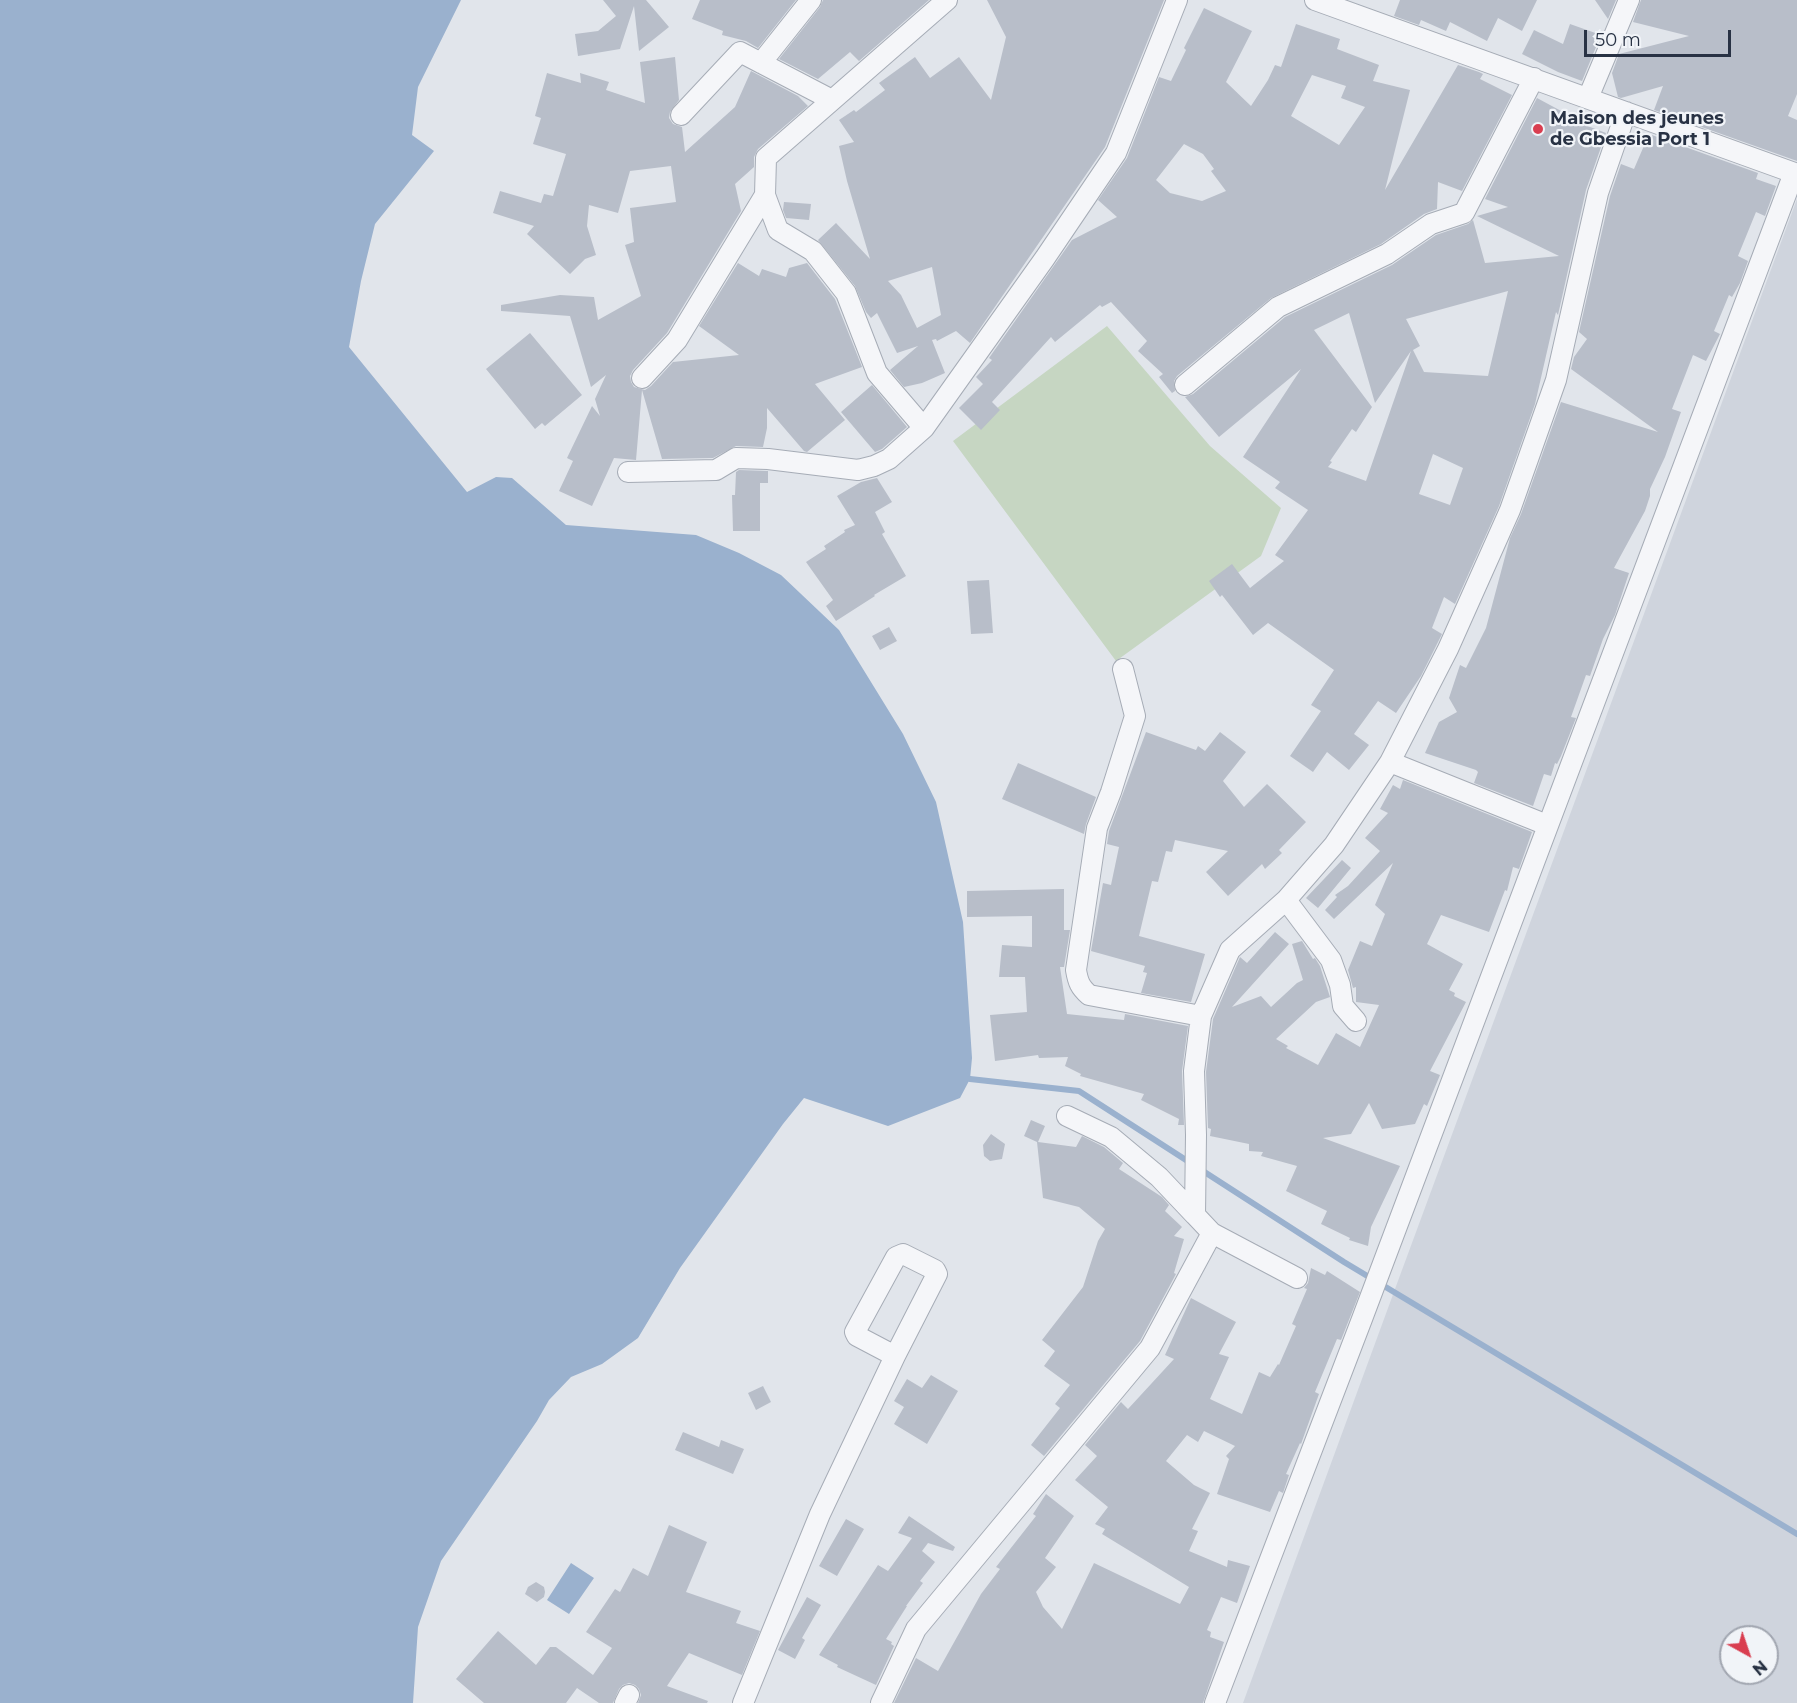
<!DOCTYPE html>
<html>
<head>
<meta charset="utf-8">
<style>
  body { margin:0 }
  #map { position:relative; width:1797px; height:1703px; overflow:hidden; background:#e1e5eb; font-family:Montserrat,sans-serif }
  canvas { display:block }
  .north { position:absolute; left:1719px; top:1625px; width:60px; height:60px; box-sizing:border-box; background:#f1f4f8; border:2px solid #a1a6b0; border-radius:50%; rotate:140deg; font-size:16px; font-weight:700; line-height:24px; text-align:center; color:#283244 }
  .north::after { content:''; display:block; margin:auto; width:21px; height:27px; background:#d93e50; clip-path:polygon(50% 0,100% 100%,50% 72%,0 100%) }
  .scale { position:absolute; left:1584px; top:30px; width:147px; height:27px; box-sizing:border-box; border:3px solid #283244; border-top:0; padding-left:8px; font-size:18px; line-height:21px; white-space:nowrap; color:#283244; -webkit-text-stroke:4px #f1f4f8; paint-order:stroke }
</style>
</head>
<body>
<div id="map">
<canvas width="1797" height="1703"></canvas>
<div class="north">N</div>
<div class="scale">50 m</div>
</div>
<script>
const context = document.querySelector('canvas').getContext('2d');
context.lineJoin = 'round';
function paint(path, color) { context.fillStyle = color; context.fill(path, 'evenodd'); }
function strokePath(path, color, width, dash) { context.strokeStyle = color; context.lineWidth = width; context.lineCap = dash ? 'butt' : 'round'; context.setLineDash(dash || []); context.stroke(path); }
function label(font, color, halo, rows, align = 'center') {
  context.font = font + ' Montserrat,sans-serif'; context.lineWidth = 4.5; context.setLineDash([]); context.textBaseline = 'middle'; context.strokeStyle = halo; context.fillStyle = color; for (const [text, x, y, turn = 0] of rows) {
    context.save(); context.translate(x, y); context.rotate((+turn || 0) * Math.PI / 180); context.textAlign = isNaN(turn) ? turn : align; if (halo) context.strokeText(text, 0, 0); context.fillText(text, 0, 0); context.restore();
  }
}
const built = new Path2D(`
  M1797,199V1703H1243L1402,1270ZM1731,1637H1767V1673H1731Z`);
const green = new Path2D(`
  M1107,326L1210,446L1281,508L1261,556L1116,661L953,441Z`);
const water = new Path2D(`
  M0,0H461L418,87L412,135L434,151L375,224L361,281L349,347L467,492L496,477L512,478L566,525L696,535L739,553L781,575L839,630L903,734L936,802L963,922L972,1058L970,1079L960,1098L888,1126L804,1098L783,1124L680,1268L638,1338L602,1364L571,1377L549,1400L537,1421L441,1561L418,1627L413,1703H0Z
  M571,1563L594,1578L569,1614L547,1600Z`);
const stream = new Path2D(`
  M970,1079L1079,1091L1344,1262L1797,1534`);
const building = new Path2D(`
  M603,0H646L669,27L639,51L634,6L620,49L578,56L575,34L598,31L616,16Z
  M700,0H796L758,48L746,41L722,35L723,31L692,19Z
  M823,0H929L859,61L850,52L818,79L779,59L820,7Z
  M987,0H1164L1105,147L970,343L956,331L937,341L936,339L932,340L945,373L922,383L904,387L890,370L918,346L897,353L877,313L871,318L866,312L855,286L818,240L836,223L870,259L847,181L839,146L854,142L839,120L854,110L856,112L885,90L879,83L915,57L930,78L959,57L991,100L1006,37ZM932,267L941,315L917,328L901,295L888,281Z
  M1400,0H1537L1522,31L1498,18L1487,41L1450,22L1446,31L1421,20L1419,25L1394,16Z
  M1595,0H1616L1608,19Z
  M1641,0H1797V94L1788,116L1797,120V161L1654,110L1663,86L1621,98L1618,97L1612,73L1619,54L1689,36L1633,22Z
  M1204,8L1252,31L1226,82L1251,106L1268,80L1275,65L1281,67L1296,24L1340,39L1337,49L1379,65L1373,81L1410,90L1385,190L1458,65L1479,72L1483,74L1480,79L1512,95L1462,191L1438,182L1437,209L1424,214L1381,244L1271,298L1177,376L1174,381L1175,391L1172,393L1159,377L1163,374L1138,351L1147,341L1111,302L1102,307L1100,305L1055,342L1051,337L992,402L1000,410L981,430L959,408L983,384L976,377L992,360L989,358L1072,240L1117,217L1098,200L1127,158L1159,77L1171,81L1186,50L1184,48ZM1312,75L1346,86L1341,98L1365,107L1339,145L1291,116ZM1184,144L1203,154L1214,169L1211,171L1226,191L1202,201L1170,193L1156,180Z
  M1570,24L1601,35L1582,81L1558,72L1522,54L1534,30L1563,44Z
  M675,57L679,100L670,112L669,118L673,124L682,127L685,152L735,107L751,71L798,96L808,106L758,149L754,157V167L735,184L741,211L667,333L633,370L630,376L631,382L634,387L645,390L651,386L673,362L739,355L699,326L738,263L759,276L762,269L786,277L789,268L807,263L835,299L862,367L815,384L845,420L807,452L804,451L767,408V428L763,447L736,446L713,458L662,459L642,390L636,460L614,458L592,506L559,491L573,461L567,458L592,406L600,416L595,399L606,375L591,387L570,316L501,311V305L560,295L594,297L598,320L641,296L625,245L634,242L630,208L676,202L671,166L630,171L618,213L589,205L587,226L596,255L585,259L570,274L527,234L534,226L493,213L500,191L541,203L544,194L553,196L566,154L533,144L541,118L535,116L547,73L581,83L580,73L609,82L606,90L645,103L640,62Z
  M1537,98L1563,112L1561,116L1606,133L1586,190L1558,315L1556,312L1535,404L1499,506L1455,604L1444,597L1432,628L1442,634L1421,676L1396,713L1378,701L1354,734L1369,745L1349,770L1327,752L1313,772L1290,756L1321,711L1311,705L1334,670L1268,623L1253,635L1222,595L1220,597L1209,581L1232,564L1250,588L1284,561L1275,555L1308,510L1275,488L1280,482L1243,457L1301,369L1219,437L1185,397L1193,394L1285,317L1392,265L1436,235L1468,224L1473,220L1485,263L1559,256L1477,216L1508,207L1485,199ZM1508,291L1488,376L1424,372L1413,350L1420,346L1406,319ZM1349,313L1375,403L1411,351L1366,481L1328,467L1332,462L1330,461L1352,429L1356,432L1372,407L1314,330ZM1433,454L1463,468L1450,505L1419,494Z
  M1649,134L1758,173L1756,179L1776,186L1765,216L1756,212L1738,256L1748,261L1740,283L1732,297L1729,295L1714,331L1720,334L1706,361L1693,355L1672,409L1681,412L1665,457L1650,489V496L1645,511L1614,568L1629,573L1615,615L1603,639L1590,676L1586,675L1571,717L1576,718L1561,756L1557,764L1555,763L1551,776L1544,774L1533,806L1474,783L1478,772L1476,770L1425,753L1439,722L1457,712L1449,698L1460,665L1466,668L1486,628L1510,538L1521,514L1561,402L1658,432L1571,369L1574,357L1587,339L1579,332L1610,196L1621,164L1634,169Z
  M784,202L811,204L809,220L786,218L783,210Z
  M530,333L582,395L545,426L542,423L535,429L486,369Z
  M872,385L907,427L882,449L875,452L841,412Z
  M739,470L768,471V483H760V531H733L732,495H735L736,472Z
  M877,478L892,502L875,512L885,532L882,534L906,576L874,595L875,596L836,621L826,606L833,600L806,562L826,549L824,546L845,532L844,530L855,525L837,496L861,482Z
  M989,580L993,633L971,634L967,581Z
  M889,627L897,641L880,650L872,636Z
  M1146,732L1196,750L1198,746L1205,751L1220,732L1246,752L1223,781L1244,807L1267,784L1306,822L1279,850L1282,853L1265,869L1262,864L1228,896L1206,872L1228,851L1175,840L1172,852L1166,851L1158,882L1152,881L1139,936L1205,954L1191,1002L1141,993L1147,973L1143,972L1145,966L1091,951L1103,883L1111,885L1119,847L1107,844L1109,831Z
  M1018,763L1096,797L1086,824L1084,834L1002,799Z
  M1403,780L1532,832L1519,869L1513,867L1507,891L1505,890L1489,932L1441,915L1427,944L1463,964L1449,990L1455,993L1454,996L1466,1002L1430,1071L1440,1075L1427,1106L1424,1104L1415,1124L1382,1129L1369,1103L1351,1134L1323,1138L1400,1166L1371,1227L1368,1246L1349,1240L1350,1238L1321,1224L1327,1211L1286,1191L1297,1166L1261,1156L1263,1152L1249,1151V1144L1210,1136L1211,1129L1208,1128L1206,1072L1213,1019L1240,957L1247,963L1275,932L1289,944L1232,1007L1261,996L1271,1007L1297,983L1303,980L1292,944L1302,941L1313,959L1315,958L1320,966L1330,997L1316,1002L1276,1039L1288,1046L1286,1048L1318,1065L1336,1033L1360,1047L1379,1005L1356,1002V987L1353,988L1348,970L1360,941L1372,946L1385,914L1375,905L1393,863L1334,919L1325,910L1337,897L1335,895L1348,886L1380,851L1365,838L1388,813L1380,809L1393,785L1400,789Z
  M1342,860L1351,868L1318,908L1306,898Z
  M1064,889V930H1070L1064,967H1060L1067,1014L1124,1020L1125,1014L1188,1026L1182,1071L1184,1125H1178L1179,1119L1141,1100L1144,1094L1080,1076L1081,1074L1065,1066L1068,1057L1039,1058L1038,1055L995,1061L990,1015L1027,1012L1025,977H999L1002,945L1032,947V916L967,917V891Z
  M1031,1120L1045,1126L1038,1142L1076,1147L1082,1136L1104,1147L1123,1163L1119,1169L1162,1197L1169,1205L1165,1211L1182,1227L1174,1236L1184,1239L1174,1273L1176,1274L1140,1341L1044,1456L1031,1445L1060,1408L1055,1404L1070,1385L1044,1366L1055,1351L1042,1340L1083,1287L1098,1241L1105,1229L1079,1207L1043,1198L1037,1142L1024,1136Z
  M991,1134L1005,1144L1002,1159L990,1161L984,1156L983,1145Z
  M1311,1268L1325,1275L1327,1271L1360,1292L1341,1340L1337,1339L1315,1392L1319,1394L1301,1444L1300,1443L1286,1474L1289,1475L1283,1493L1279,1491L1270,1512L1217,1494L1229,1459L1226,1456L1235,1446L1204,1431L1198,1442L1187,1435L1166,1461L1194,1485L1210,1493L1192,1529L1198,1531L1189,1551L1227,1567L1228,1560L1250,1566L1237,1603L1221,1597L1207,1630L1211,1632L1210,1637L1224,1642L1203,1703H894L916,1658L938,1671L981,1594L1000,1569L996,1567L1036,1516L1033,1514L1046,1494L1074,1516L1045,1558L1056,1567L1036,1592L1043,1607L1062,1629L1094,1563L1180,1604L1189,1587L1102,1534L1105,1529L1095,1524L1108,1507L1075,1480L1097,1456L1085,1445L1121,1402L1128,1409L1174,1359L1165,1355L1191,1298L1236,1322L1219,1354L1229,1357L1210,1399L1242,1414L1259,1372L1270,1377L1278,1364L1279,1365L1296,1326L1292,1324L1307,1289L1304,1288L1308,1283Z
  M931,1375L958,1391L927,1444L894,1424L904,1407L894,1401L907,1379L922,1388Z
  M763,1386L771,1402L756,1410L748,1393Z
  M683,1432L719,1447L721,1440L744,1449L733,1474L675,1450Z
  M909,1516L955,1547L953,1551L928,1543L922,1551L935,1562L920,1581L923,1583L906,1606H907L886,1639L892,1642L891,1644L894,1646L876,1685L837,1667L838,1665L819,1655L878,1565L888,1571L912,1538L898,1533Z
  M846,1519L864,1529L837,1576L819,1566Z
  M669,1525L707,1542L686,1592L741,1611L736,1623L760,1631L742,1675L689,1653L667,1686L708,1701L707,1703H638L641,1695L639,1689L635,1685L629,1683L623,1685L619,1689L613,1703H599L577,1688L566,1703H484L456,1679L498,1631L536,1665L550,1647H556L593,1675L612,1648L586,1632L615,1589L620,1592L633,1568L648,1576Z
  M536,1582L544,1587L545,1592L544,1597L537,1602L525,1594L528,1587Z
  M807,1597L821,1605L802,1638L805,1640L795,1659L778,1650Z`);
const minor = new Path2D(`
  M947,0L766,158L765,195L778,230L813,251L846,293L877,373L924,428L1045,258L1116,153L1177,0
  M1315,0L1797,174
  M761,63L811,0
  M1588,98L1629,0
  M681,115L740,52L832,100
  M642,378L677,340L765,195
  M1185,385L1278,307L1387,254L1431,224L1464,213L1534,78
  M628,472L716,470L736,458L768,459L858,470L874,466L889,459L924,428
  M1123,669L1135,716L1111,792L1097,828L1076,970C1078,982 1080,987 1089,995L1201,1016
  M1390,762L1547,825
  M1286,900L1331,960L1340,985L1343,1006L1356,1021
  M1067,1116L1111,1137L1159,1177L1195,1215
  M1212,1233L1195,1215L1196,1135L1194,1071L1201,1016L1230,950L1286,900L1334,845L1390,762L1448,649L1510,510L1556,380L1598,193L1626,112
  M903,1254L935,1270L937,1274L895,1356L857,1336L855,1332L896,1257Z
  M625,1703L629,1695
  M743,1703L820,1514L895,1356
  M881,1703L916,1629L1150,1348L1212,1233L1297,1278
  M1215,1703L1362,1319L1794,173`);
const markers = [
  [1538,129,6,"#d93e50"]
];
const poiNames = [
  ["Maison des jeunes",1550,119],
  ["de Gbessia Port 1",1550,140]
];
paint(built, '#cfd4dd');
paint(green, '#c6d6c2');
paint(water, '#9ab1ce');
strokePath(stream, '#9ab1ce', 6);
paint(building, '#b8bec9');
strokePath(minor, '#a6acb6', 22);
strokePath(minor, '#f5f6f9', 20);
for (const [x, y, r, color] of markers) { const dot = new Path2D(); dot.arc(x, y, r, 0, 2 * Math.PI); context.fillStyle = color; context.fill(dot); strokePath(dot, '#f1f4f8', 2); }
label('bold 18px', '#283244', '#f1f4f8', poiNames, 'left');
</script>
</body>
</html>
